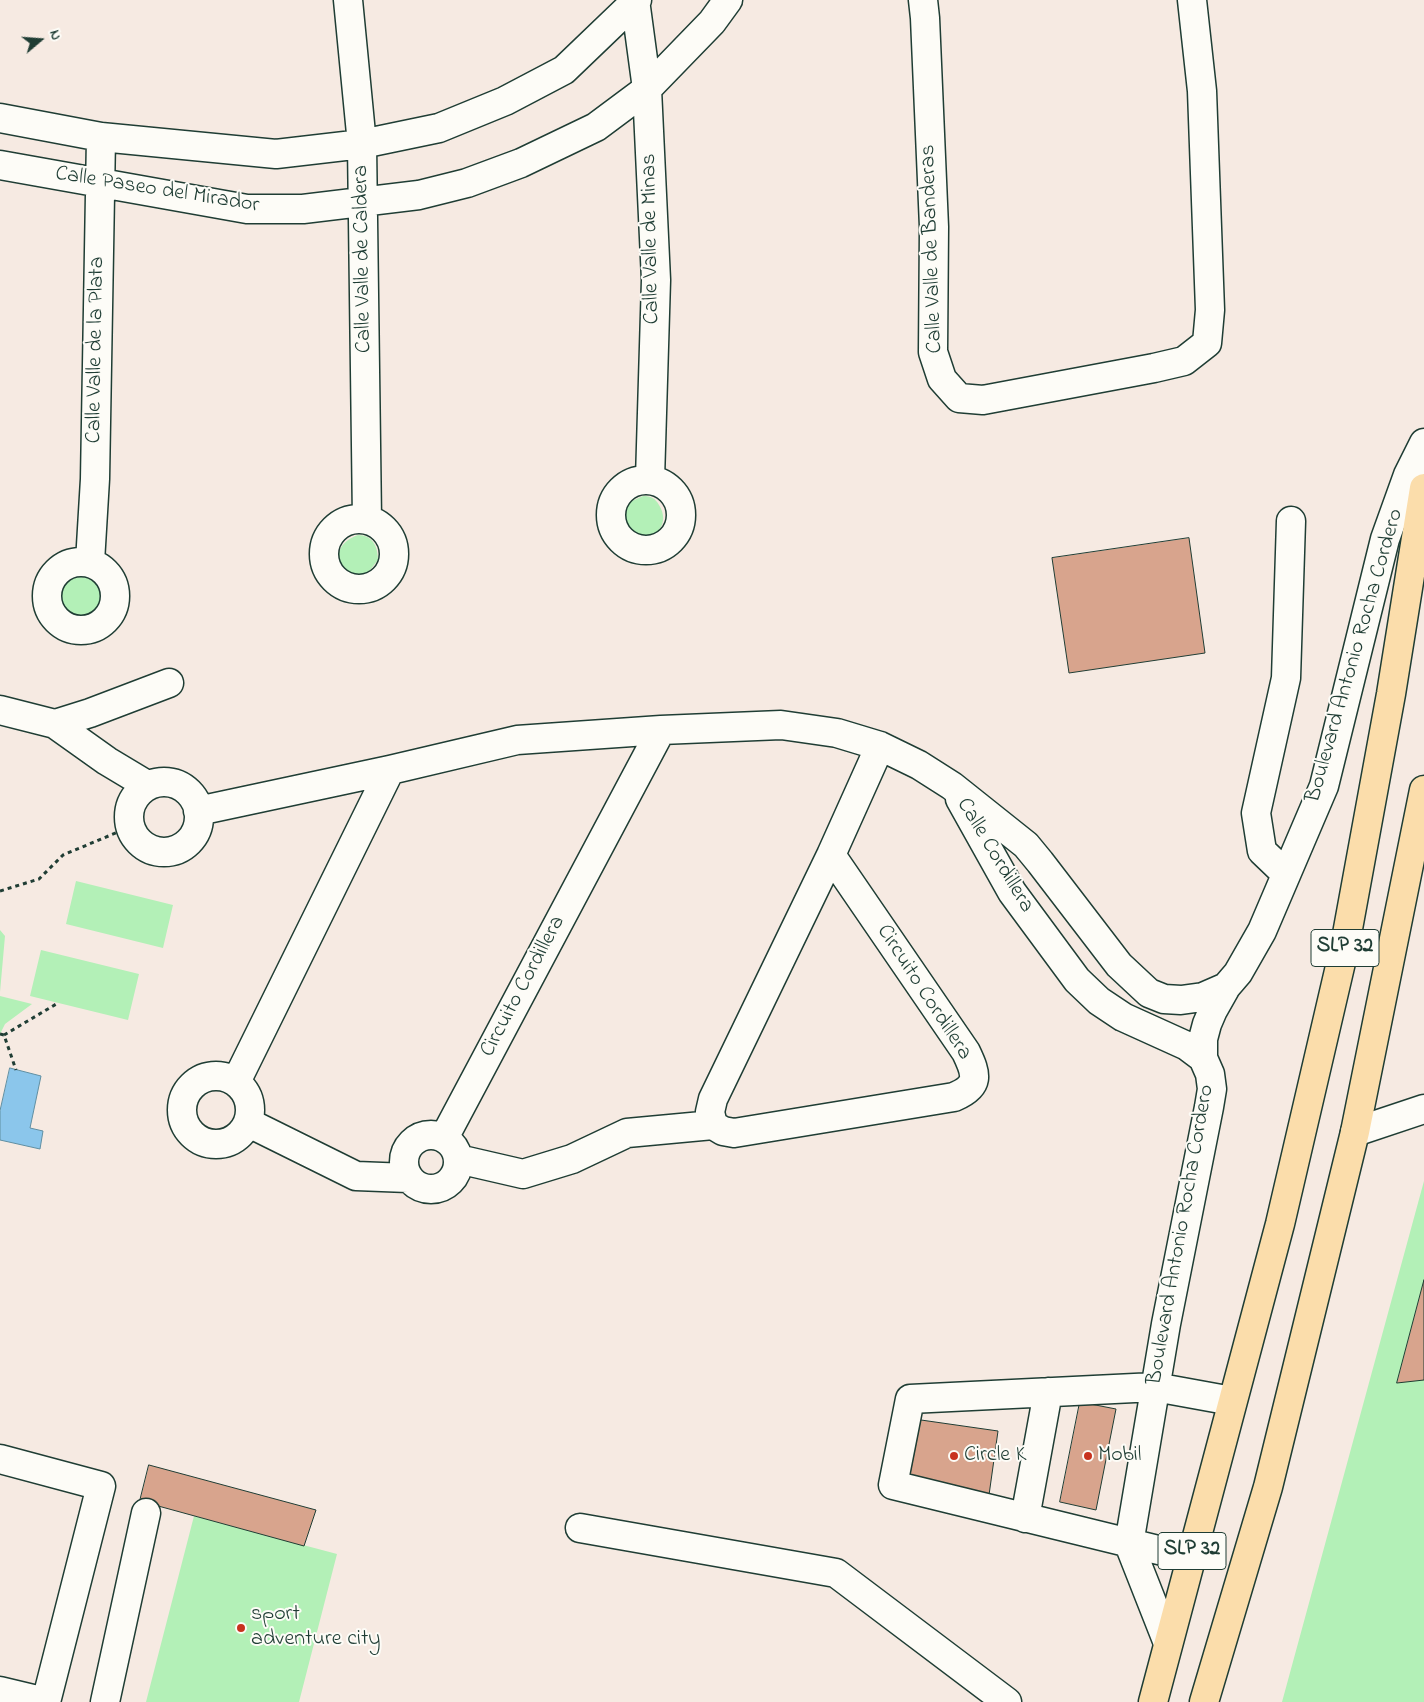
<!DOCTYPE html>
<html>
<head>
<meta charset="utf-8">
<style>
  body { margin:0 }
  #map { position:relative; width:1424px; height:1702px; overflow:hidden; background:#f6eae2; font-family:"Indie Flower",sans-serif }
  canvas { display:block }
  .north { position:absolute; left:15px; top:15px; width:50px; height:50px; -webkit-text-stroke:4px #fdfcf7; paint-order:stroke; rotate:72deg; font-size:14px; font-weight:700; line-height:20px; text-align:center; color:#1f3d34 }
  .north::after { content:''; display:block; margin:auto; width:18px; height:22px; background:#1f3d34; clip-path:polygon(50% 0,100% 100%,50% 72%,0 100%) }
</style>
</head>
<body>
<div id="map">
<canvas width="1424" height="1702"></canvas>
<div class="north">N</div>
</div>
<script>
const context = document.querySelector('canvas').getContext('2d');
context.lineJoin = 'round';
function paint(path, color) { context.fillStyle = color; context.fill(path, 'evenodd'); }
function strokePath(path, color, width, dash) { context.strokeStyle = color; context.lineWidth = width; context.lineCap = dash ? 'butt' : 'round'; context.setLineDash(dash || []); context.stroke(path); }
function label(font, color, halo, rows, align = 'center') {
  context.font = font + ' "Indie Flower",sans-serif'; context.lineWidth = 4; context.setLineDash([]); context.textBaseline = 'middle'; context.strokeStyle = halo; context.fillStyle = color; for (const [text, x, y, turn = 0] of rows) {
    context.save(); context.translate(x, y); context.rotate((+turn || 0) * Math.PI / 180); context.textAlign = isNaN(turn) ? turn : align; if (halo) context.strokeText(text, 0, 0); context.fillText(text, 0, 0); context.restore();
  }
}
const green = new Path2D(`
  M643,496C651,496 655,498 659,505C678,535 627,556 620,514L630,502Z
  M358,535C373,535 378,547 378,560C375,563 373,567 370,570C345,593 320,548 358,535Z
  M60 598a21 21 0 1 1 42 0a21 21 0 1 1-42 0Z
  M76,881L173,905L163,948L66,924Z
  M0,930L5,936L0,992Z
  M41,950L139,974L128,1020L30,996Z
  M0,996L32,1004L5,1024L0,1034Z
  M1424,1181V1702H1282Z
  M194,1516L337,1554L299,1702H146Z`);
const water = new Path2D(`
  M10,1068L41,1076L30,1128L43,1131L40,1149L0,1140V1111Z`);
const building = new Path2D(`
  M1189,538L1205,653L1069,673L1052,558Z
  M1424,1280V1380L1397,1383Z
  M1080,1402L1116,1409L1096,1510L1060,1502Z
  M921,1420L998,1431L989,1495L909,1481Z
  M149,1465L316,1510L304,1546L140,1501Z`);
const path = new Path2D(`
  M0,891L39,879L63,855L130,827
  M0,1034L4,1035L16,1070
  M4,1035L58,1003`);
const minor = new Path2D(`
  M348,0L362,144L367,520
  M635,0L647,89L656,280L650,479
  M923,0L925,18L934,227L933,352L942,379L959,398L983,400L1154,368L1184,361L1207,343L1210,310L1202,91L1192,0
  M0,118L101,137L276,154L362,144L439,128L505,101L564,70L637,0
  M0,165L247,209H303L419,195L467,183L521,163L596,127L647,89L712,22L728,0
  M611 515a35 35 0 1 1 70 0a35 35 0 1 1-70 0Z
  M324 554a35 35 0 1 1 70 0a35 35 0 1 1-70 0Z
  M47 596a34 34 0 1 1 68 0a34 34 0 1 1-68 0Z
  M90,562L95,479L101,137
  M0,710L55,724L107,761L147,785
  M55,724L90,713L169,683
  M129 817a35 35 0 1 1 70 0a35 35 0 1 1-70 0Z
  M960,799L1012,892L1077,980L1099,1001L1123,1017L1187,1046L1203,1058
  M198,811L390,770L517,740L661,730L781,725L837,733L880,746L919,765L952,786L1026,845L1040,862L1119,965L1149,993L1164,999L1181,1000L1203,997L1226,987
  M1286,874L1262,851L1256,813L1286,678L1291,521
  M182 1110a34 34 0 1 1 68 0a34 34 0 1 1-68 0Z
  M236,1082L390,770
  M249,1123L356,1176L408,1178
  M713,1125L710,1112L713,1099L831,855L880,746
  M1355,1132L1424,1109
  M404 1162a27 27 0 1 1 54 0a27 27 0 1 1-54 0Z
  M444,1138L661,730
  M458,1159L523,1174L572,1159L627,1133L713,1125L723,1131L734,1133L954,1097C980,1086 977,1075 966,1052L831,855
  M0,1459L101,1486L46,1702L0,1691
  M1025,1518L1048,1392
  M580,1528L836,1573L1007,1702
  M1191,1558L893,1485L910,1399L1155,1387L1232,1401
  M1168,1643L1129,1544L1166,1324L1209,1107L1212,1089L1210,1074L1203,1058V1039L1207,1024L1213,1010L1226,987L1238,973L1262,931L1324,786L1385,539L1408,475L1424,443
  M105,1702L146,1513`);
const highway = new Path2D(`
  M1153,1702L1280,1224L1345,945L1391,694L1424,488
  M1204,1702L1268,1487L1355,1132L1424,790`);
const markers = [
  [954,1456,5,"#c8321e"],
  [1088,1456,5,"#c8321e"],
  [241,1628,5,"#c8321e"]
];
const shields = [
  [1345,948,68],
  [1192,1551,68]
];
const shieldNames = [
  ["SLP 32",1345,948],
  ["SLP 32",1192,1551]
];
const streetNames = [
  ["Calle Paseo del Mirador",157,191,9],
  ["Calle Valle de Minas",652,239,-91],
  ["Calle Valle de Banderas",933,249,-92],
  ["Calle Valle de Caldera",364,259,-91],
  ["Calle Valle de la Plata",97,350,-89],
  ["Boulevard Antonio Rocha Cordero",1356,656,-74],
  ["Calle Cordillera",994,856,59],
  ["Circuito Cordillera",524,987,-62],
  ["Circuito Cordillera",923,993,57],
  ["Boulevard Antonio Rocha Cordero",1182,1235,-80]
];
const poiNames = [
  ["Circle K",964,1456],
  ["Mobil",1098,1456],
  ["sport",251,1615],
  ["adventure city",251,1640]
];
paint(green, '#b3f0b7');
paint(water, '#8bc6eb');
strokePath(water, '#608fa2', 1);
paint(building, '#d8a48d');
strokePath(building, '#1f3d34', 1);
strokePath(minor, '#1f3d34', 31);
strokePath(highway, '#1f3d34', 31);
strokePath(path, '#1f3d34', 3, [4, 4]);
strokePath(minor, '#fdfcf7', 28);
strokePath(highway, '#fbddab', 28);
for (const [x, y, r, color] of markers) { const dot = new Path2D(); dot.arc(x, y, r, 0, 2 * Math.PI); context.fillStyle = color; context.fill(dot); strokePath(dot, '#fdfcf7', 2); }
for (const [x, y, w] of shields) { const box = new Path2D(); box.roundRect(x - w / 2, y - 18.5, w, 37, 4); context.fillStyle = '#fdfcf7'; context.fill(box); strokePath(box, '#1f3d34', 1); }
label('bold 21px', '#1f3d34', null, shieldNames);
label('22px', '#1f3d34', '#fdfcf7', streetNames);
label('22px', '#1f3d34', '#fdfcf7', poiNames, 'left');
</script>
</body>
</html>
